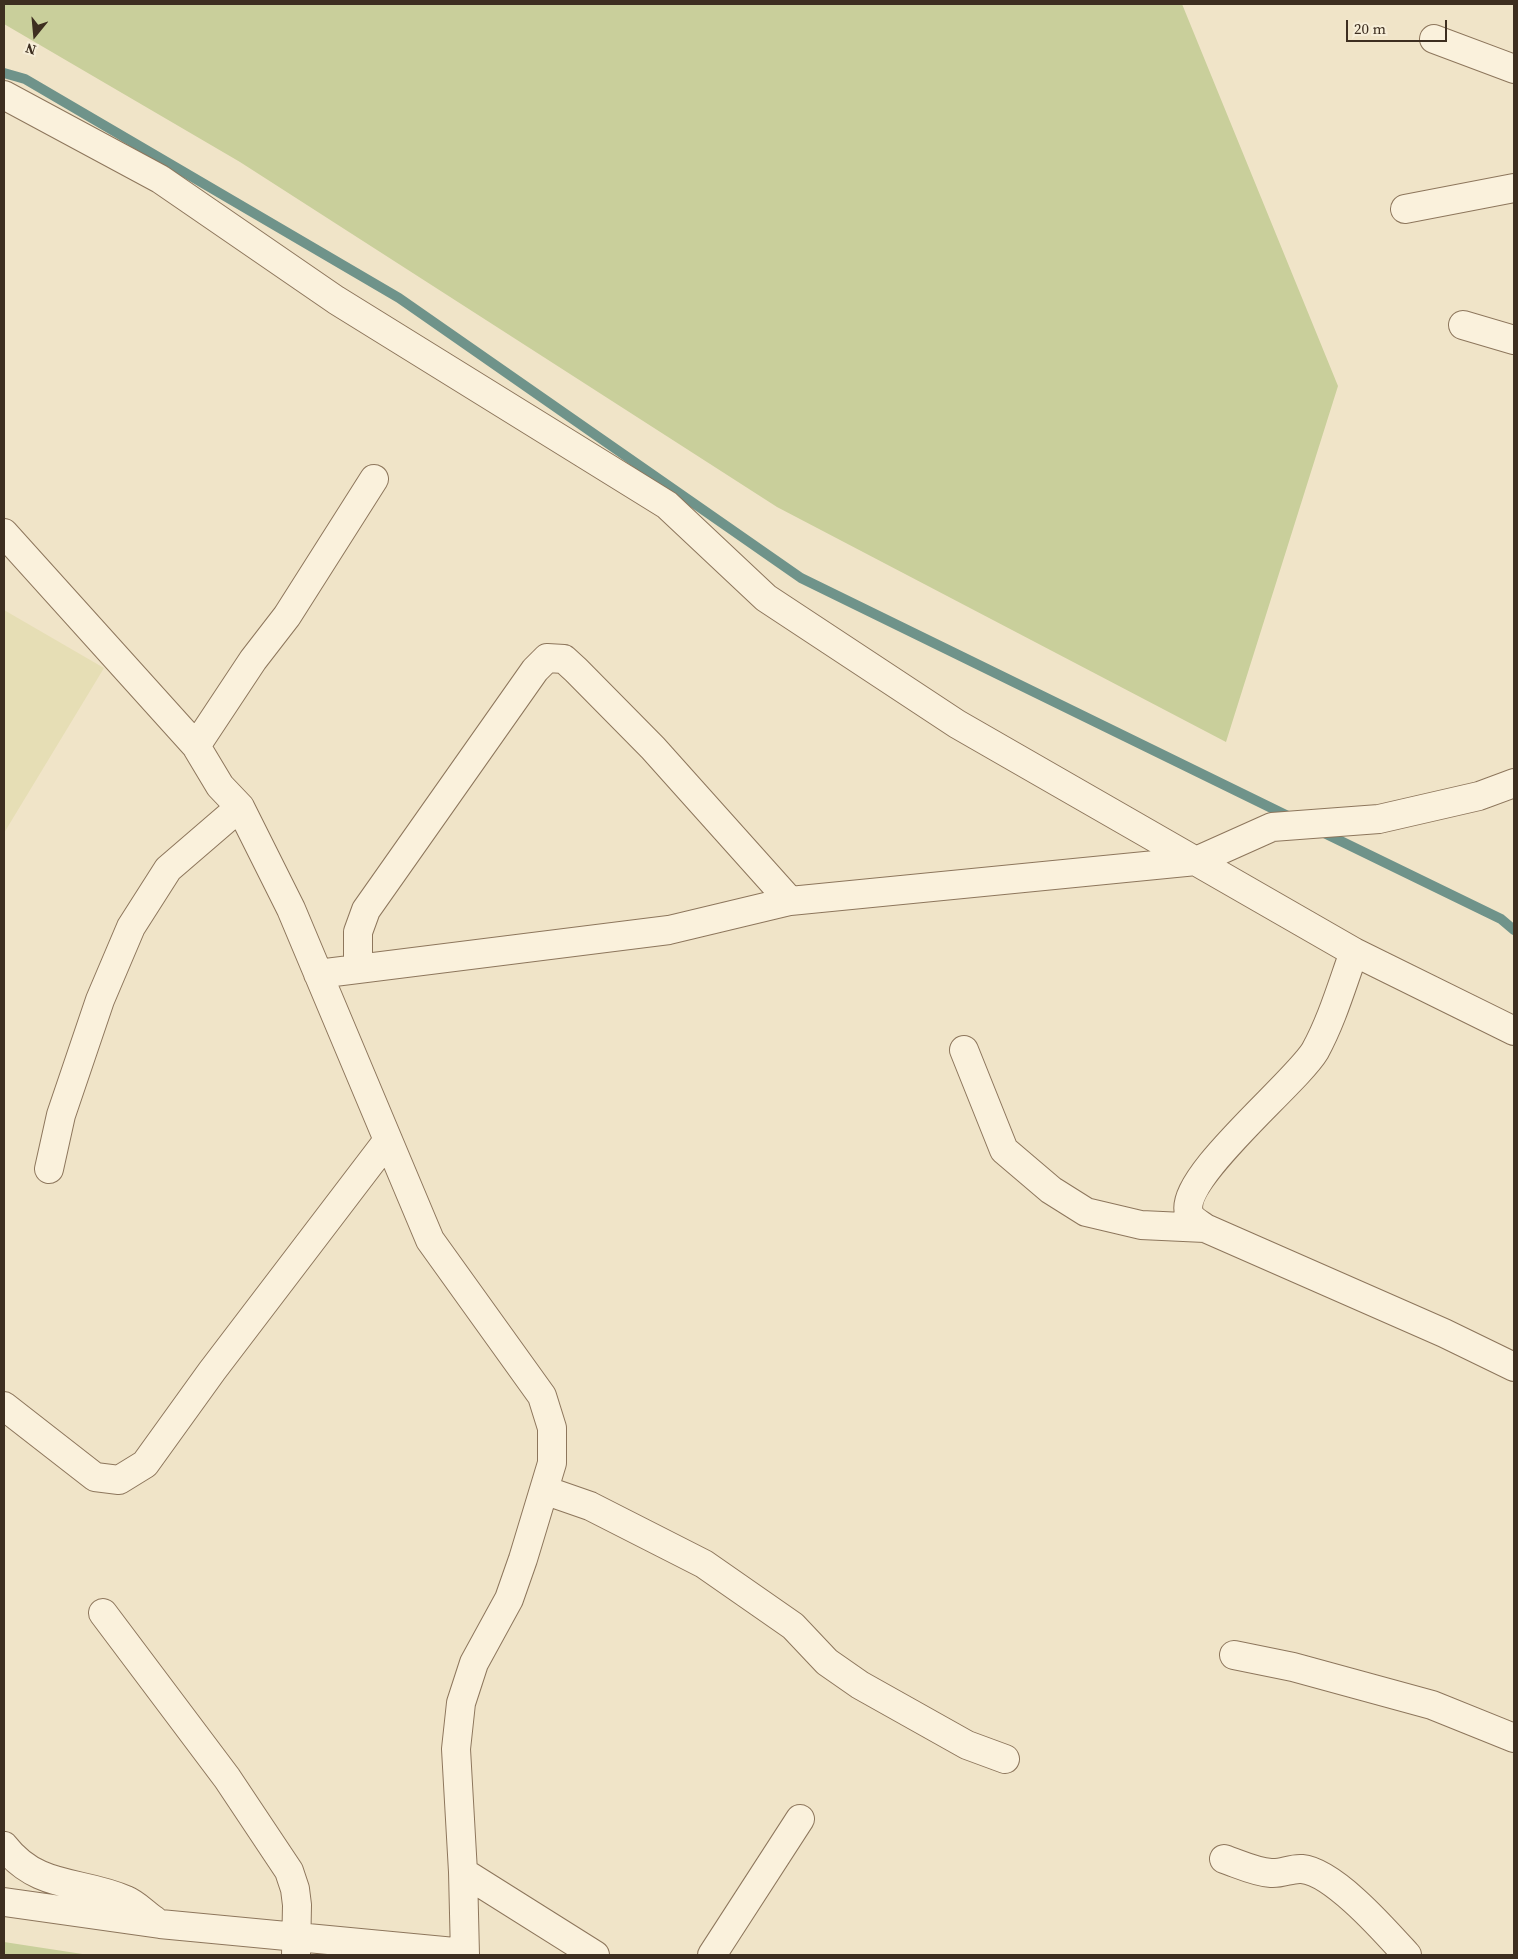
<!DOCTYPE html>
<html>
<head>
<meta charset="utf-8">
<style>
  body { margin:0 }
  #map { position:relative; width:1518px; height:1959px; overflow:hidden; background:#f0e4c8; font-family:"Source Serif 4",serif }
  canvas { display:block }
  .frame { position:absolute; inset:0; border:5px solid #3d2e20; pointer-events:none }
  .north { position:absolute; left:10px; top:10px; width:50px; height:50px; -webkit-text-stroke:4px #f7eed8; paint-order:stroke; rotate:197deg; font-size:14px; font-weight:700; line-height:20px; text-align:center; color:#3d2e20 }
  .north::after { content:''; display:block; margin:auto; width:18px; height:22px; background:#3d2e20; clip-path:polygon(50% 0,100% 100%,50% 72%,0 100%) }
  .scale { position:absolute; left:1346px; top:20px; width:101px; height:22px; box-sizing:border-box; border:2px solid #3d2e20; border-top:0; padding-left:6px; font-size:15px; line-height:18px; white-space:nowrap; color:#3d2e20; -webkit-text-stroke:4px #f7eed8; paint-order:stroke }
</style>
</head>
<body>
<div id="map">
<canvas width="1518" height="1959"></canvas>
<div class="frame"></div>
<div class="north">N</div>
<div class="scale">20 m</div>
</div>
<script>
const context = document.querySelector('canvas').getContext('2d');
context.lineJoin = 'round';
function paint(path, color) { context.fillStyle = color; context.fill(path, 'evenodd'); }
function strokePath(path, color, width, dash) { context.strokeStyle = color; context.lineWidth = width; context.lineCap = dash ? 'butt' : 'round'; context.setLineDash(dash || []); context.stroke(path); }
const farmland = new Path2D(`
  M4,610L104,668L4,833Z`);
const green = new Path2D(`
  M4,4H1182L1338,386L1226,742L777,507L240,162L4,24Z
  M4,1942L89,1955H4Z`);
const stream = new Path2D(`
  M4,73L25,79L399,298L801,578L1294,819
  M1318,830L1501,919L1514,930`);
const minor = new Path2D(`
  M1434,39L1514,69
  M4,95L160,179L336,300L667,505L766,598L957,724L1354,952L1514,1031
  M1405,209L1514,188
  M1463,325L1514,340
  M4,533L196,746L220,786L240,807L291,909L430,1240L542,1396L552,1428V1463L523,1559L509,1599L474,1663L461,1703L456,1749L463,1872L595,1955
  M196,746L253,660L287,616L374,479
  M1354,952C1342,985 1332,1020 1315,1051C1295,1084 1178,1178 1189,1213C1191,1220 1200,1224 1205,1228L1444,1333L1514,1367
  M358,969V932L366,910L535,670L547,658L564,659L576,670L653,748L790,901
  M318,974L669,930L790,901L1196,861L1272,827L1379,819L1479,796L1514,783
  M964,1050L1004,1150L1051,1190L1086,1212L1141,1225L1205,1228
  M49,1169L61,1115L100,1000L131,927L168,869L240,807
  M4,1406L95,1477L119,1480L145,1464L212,1371L388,1140
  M544,1490L590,1506L704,1564L793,1626L827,1662L860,1685L967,1745L1005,1759
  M103,1613L227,1778L289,1871L295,1889L297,1905L296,1955
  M1234,1655L1293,1667L1432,1705L1514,1738
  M4,1846C38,1890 81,1880 126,1900C136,1904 145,1914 154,1920
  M1224,1859C1239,1864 1255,1872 1271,1873C1282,1874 1291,1868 1302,1869C1334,1872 1386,1932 1407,1955
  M463,1872L465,1955
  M4,1902L160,1924L465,1953
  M712,1955L800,1819`);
paint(farmland, '#e6deb5');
paint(green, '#c9cf9b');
strokePath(stream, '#6f938a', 10);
strokePath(minor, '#8d765c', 30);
strokePath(minor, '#faf1dc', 28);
</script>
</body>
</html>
